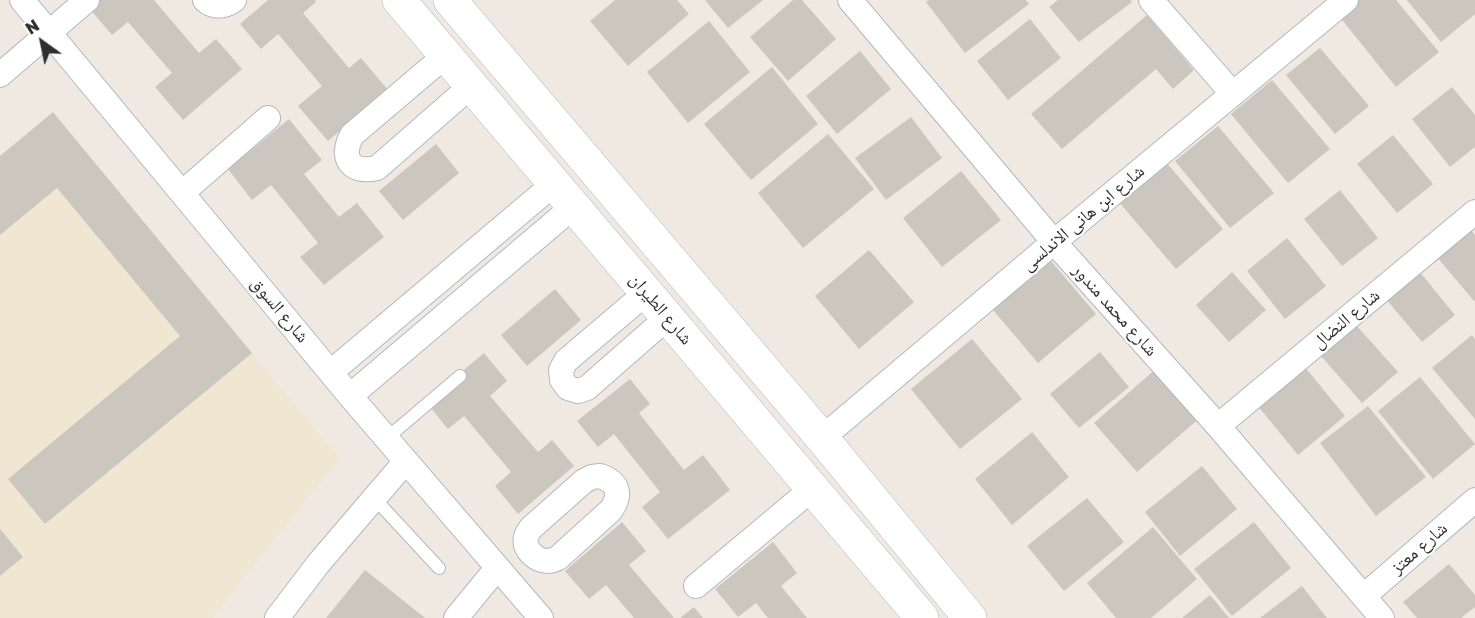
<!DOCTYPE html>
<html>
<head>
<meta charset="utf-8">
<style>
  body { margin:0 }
  #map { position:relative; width:1475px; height:618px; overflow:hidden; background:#efe9e1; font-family:"Golos Text",sans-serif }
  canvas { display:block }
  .north { position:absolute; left:12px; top:12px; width:60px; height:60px; -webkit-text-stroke:4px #fff; paint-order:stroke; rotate:327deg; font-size:16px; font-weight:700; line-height:24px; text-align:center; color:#2e2e2e }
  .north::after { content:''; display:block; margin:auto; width:21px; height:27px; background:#2e2e2e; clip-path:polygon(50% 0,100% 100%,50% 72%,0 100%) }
</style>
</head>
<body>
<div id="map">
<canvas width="1475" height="618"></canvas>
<div class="north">N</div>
</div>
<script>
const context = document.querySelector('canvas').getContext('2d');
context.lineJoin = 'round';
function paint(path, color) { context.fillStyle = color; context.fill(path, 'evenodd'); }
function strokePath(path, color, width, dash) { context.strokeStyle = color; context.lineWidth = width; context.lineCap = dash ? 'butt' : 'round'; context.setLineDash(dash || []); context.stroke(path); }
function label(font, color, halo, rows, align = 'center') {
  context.font = font + ' "Golos Text","Noto Naskh Arabic",sans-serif'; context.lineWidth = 4.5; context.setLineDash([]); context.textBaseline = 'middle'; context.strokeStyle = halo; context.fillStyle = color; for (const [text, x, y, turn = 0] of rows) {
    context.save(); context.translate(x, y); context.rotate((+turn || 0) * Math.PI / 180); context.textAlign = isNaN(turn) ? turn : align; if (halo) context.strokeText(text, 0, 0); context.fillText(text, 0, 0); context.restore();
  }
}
const education = new Path2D(`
  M61,126L340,458L212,618H0V176Z`);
const building = new Path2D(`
  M95,0H154L199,53L216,39L242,69L183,120L155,87L172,73L128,22L112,35L88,7Z
  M268,0H315L316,2L303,13L349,68L361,58L388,90L328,141L298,106L322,86L278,34L261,49L240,24Z
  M615,0H677L689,14L628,66L590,21Z
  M705,0H763L728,28Z
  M793,0H802L836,39L788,81L750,37Z
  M929,0H1026L1029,4L965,53L926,2Z
  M1058,0H1130L1132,2L1079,42L1049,7Z
  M1359,0H1396L1439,52L1396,87L1339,16Z
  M1407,0H1475V14L1441,42Z
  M1147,15L1194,70L1173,89L1156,69L1062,149L1031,114Z
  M1030,19L1061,58L1008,100L977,61Z
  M709,21L750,72L688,123L647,72Z
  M1320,48L1369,106L1335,134L1286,75Z
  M860,51L891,89L837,134L806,96Z
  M772,67L818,124L751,180L704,124Z
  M1272,80L1330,149L1288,183L1231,114Z
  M1452,87L1475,115V147L1450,167L1412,119Z
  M53,112L252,353L45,524L8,479L180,336L57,188L0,235V156Z
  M911,117L942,158L886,200L855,158Z
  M289,119L322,160L304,174L339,217L357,203L384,237L324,285L300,257L318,243L271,185L252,200L228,169Z
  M1218,126L1274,193L1230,228L1175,161Z
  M828,134L874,189L803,248L758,193Z
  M1393,135L1433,184L1397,213L1357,164Z
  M436,144L459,173L403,220L379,191Z
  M1165,161L1223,229L1176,269L1118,201Z
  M961,171L1001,220L942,267L903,218Z
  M1340,190L1378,238L1342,266L1304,219Z
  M1469,228L1475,235V300L1474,301L1436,256Z
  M1287,238L1326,286L1285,319L1247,271Z
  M869,250L914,302L859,349L815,296Z
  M1051,261L1096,314L1038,363L993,310Z
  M1419,271L1455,315L1422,342L1386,299Z
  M1232,272L1266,310L1229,342L1196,305Z
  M555,289L581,320L527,366L501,335Z
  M1356,325L1398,372L1362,403L1321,356Z
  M1472,335L1475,339V419L1432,368Z
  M972,339L1022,399L960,449L911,389Z
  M1100,352L1129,387L1079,428L1050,394Z
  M484,353L507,381L490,396L538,452L552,440L574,466L518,514L495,486L511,472L464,416L448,429L426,402Z
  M1304,366L1345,416L1298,455L1257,405Z
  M1158,367L1201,417L1137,472L1094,423Z
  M1420,377L1475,444L1433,479L1378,411Z
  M630,379L650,404L639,413L684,470L703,455L730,490L668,539L642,507L660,492L614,434L598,447L577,421Z
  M1368,406L1426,477L1376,516L1320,443Z
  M1032,432L1069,477L1012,525L975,479Z
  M1202,466L1237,509L1180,556L1145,512Z
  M1087,498L1124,542L1064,591L1027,546Z
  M622,522L646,551L629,565L674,618H634L606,585L589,599L565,571Z
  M1254,522L1291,568L1232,616L1194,569Z
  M1153,527L1197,579L1151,618H1116L1087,583Z
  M0,529L23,557L0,576Z
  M773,542L797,573L781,586L807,618H768L756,603L738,617L715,589Z
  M1449,564L1475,595V607L1461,618H1417L1403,602Z
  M365,570L425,618H326Z
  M1302,586L1327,618H1260Z
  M1210,595L1229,618H1182Z
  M694,607L703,618H680Z`);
const lane = new Path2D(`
  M387,438L460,376
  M374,498L439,568`);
const street = new Path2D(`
  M22,0L350,396L541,618
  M205,0C213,8 225,7 234,0
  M850,0L1054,242L1218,426L1382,618
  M1151,0L1233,94
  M446,55L352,135C339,159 352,174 377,168L472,85
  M0,75L87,0
  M182,193L268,118
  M647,292L566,361L561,370L562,380L568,388L578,391L587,388L668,317
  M331,372L555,183
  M350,396L574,206
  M1218,426L1475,212
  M822,438L1054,242L1346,0
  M600,476C618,482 622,494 611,510L558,558C556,559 550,561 548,561C536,561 523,549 526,537C526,535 530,529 531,528L584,481L592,477Z
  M696,586L813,488
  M1364,596L1475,500
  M277,618L318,564L406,461
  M456,618L497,568`);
const secondary = new Path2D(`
  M399,0L922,618
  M450,0L822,438L970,618`);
const streetNames = [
  ["شارع ابن هانى الاندلسى",1083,218,-40],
  ["شارع الطيران",661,309,50],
  ["شارع السوق",280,310,50],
  ["شارع محمد مندور",1115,310,48],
  ["شارع النضال",1346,319,-40],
  ["شارع معتز",1419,548,-41]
];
paint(education, '#f0e6d1');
paint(building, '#cbc7bf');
strokePath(lane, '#b4b7c1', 14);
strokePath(street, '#b4b7c1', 26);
strokePath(secondary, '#b4b7c1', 34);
strokePath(lane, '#fff', 12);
strokePath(street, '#fff', 24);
strokePath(secondary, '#fff', 33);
label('18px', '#2e2e2e', '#fff', streetNames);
</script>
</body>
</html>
